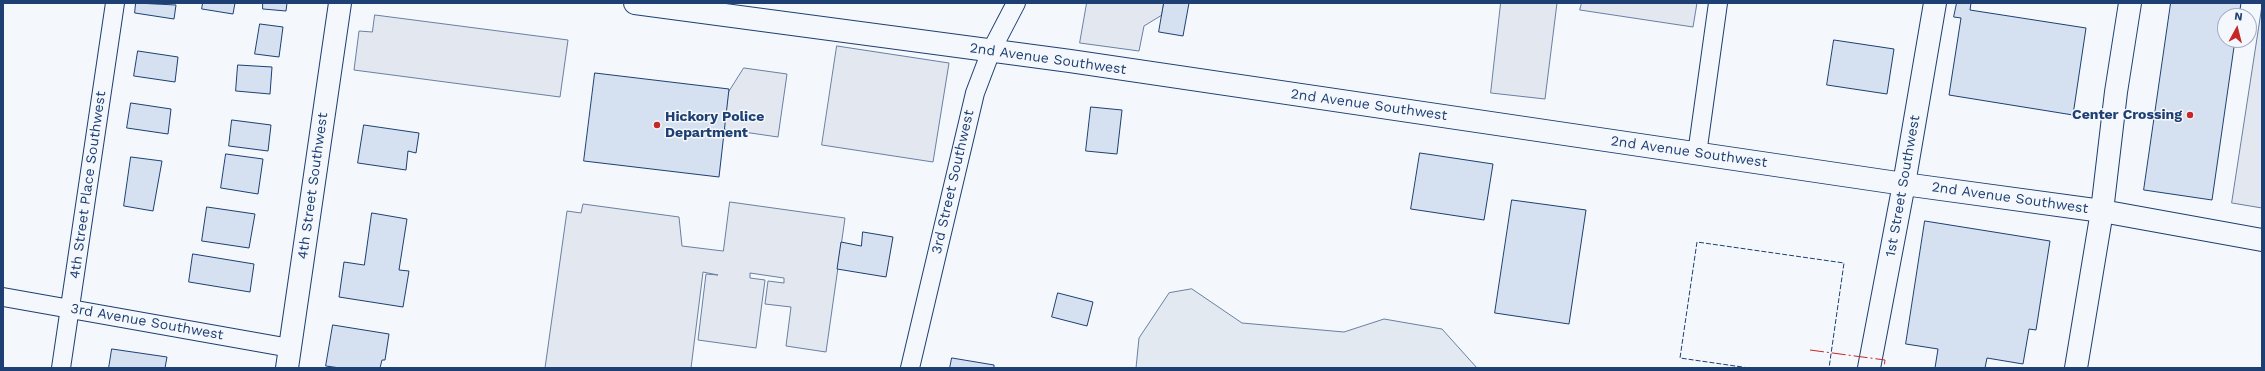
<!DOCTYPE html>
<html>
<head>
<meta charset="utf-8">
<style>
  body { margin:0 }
  #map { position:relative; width:2265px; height:371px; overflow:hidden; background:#f4f7fb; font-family:"Work Sans",sans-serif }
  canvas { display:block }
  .frame { position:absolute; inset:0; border:4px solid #1d3f73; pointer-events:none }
  .north { position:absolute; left:2217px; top:8px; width:40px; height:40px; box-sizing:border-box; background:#f4f7fb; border:1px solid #9eadc5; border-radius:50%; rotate:7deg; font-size:11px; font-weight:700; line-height:16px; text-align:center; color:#1d3f73 }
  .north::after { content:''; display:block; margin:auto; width:14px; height:18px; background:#c62828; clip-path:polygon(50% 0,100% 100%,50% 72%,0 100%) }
</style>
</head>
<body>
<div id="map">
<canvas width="2265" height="371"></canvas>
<div class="frame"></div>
<div class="north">N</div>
</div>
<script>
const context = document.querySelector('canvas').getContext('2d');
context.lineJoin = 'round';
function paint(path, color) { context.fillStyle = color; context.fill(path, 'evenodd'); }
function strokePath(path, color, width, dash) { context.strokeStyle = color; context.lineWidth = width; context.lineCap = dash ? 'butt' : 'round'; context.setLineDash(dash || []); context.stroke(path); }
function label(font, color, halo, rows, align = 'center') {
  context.font = font + ' "Work Sans",sans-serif'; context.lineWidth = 3; context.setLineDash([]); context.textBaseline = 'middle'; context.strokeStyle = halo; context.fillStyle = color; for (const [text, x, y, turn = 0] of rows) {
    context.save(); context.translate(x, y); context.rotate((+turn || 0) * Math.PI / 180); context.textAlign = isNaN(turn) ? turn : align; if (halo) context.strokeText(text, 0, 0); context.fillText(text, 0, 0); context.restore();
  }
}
const green = new Path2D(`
  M1192,289L1242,323L1344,332L1384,319L1442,329L1477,368H1136L1139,338L1169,293Z`);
const parking = new Path2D(`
  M1087,3H1164L1162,15L1144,26L1139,51L1080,43Z
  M1501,3H1557L1545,99L1491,93Z
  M1582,3H1697L1693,27L1580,10Z
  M2262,6V208L2232,203Z
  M375,15L568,40L560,97L354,70L359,31L372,32Z
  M837,46L949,63L933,162L822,145Z
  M744,68L787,74L778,137L723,129L728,93Z
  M730,202L845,218L826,352L786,346L791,307L765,304L768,281L784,283V278L750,273V278L765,280L756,348L698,340L706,274L718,275L703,272L691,368H545L567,211L581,213L583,204L679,217L682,246L723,251Z`);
const building = new Path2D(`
  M136,3L176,5L174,19L135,13Z
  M203,3H235L233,14L202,9Z
  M263,3H287L286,11L263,9Z
  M1164,3H1189L1183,36L1159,32Z
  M1957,3H1971L1970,10L2086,28L2073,115L1949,95L1961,18L1954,17Z
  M2171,3H2241L2239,16H2225V40H2235L2212,200L2144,190Z
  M260,24L283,27L279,57L255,54Z
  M1834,40L1894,49L1887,94L1827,85Z
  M138,51L178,57L175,82L134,76Z
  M238,65L272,67L270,94L236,91Z
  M595,73L729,89L719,177L584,161Z
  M131,103L171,109L168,134L127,128Z
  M1091,107L1122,110L1117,154L1086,151Z
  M232,120L271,125L268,151L229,146Z
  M364,125L419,133L416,153L408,151L406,170L358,163Z
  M1420,153L1493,164L1484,220L1411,209Z
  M226,154L263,159L258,194L221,188Z
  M131,157L162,161L153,211L124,206Z
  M1512,200L1586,210L1569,324L1495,313Z
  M207,207L255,214L249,248L202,241Z
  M372,213L407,219L399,270L409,271L403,307L339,297L344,262L364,265Z
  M1925,221L2050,241L2036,330L2029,329L2023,364L1987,358L1985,368H1935L1938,349L1906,344Z
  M863,232L893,237L886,277L837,269L841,242L861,246Z
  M193,254L254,264L250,292L189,282Z
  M1058,293L1093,302L1087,326L1052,317Z
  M333,325L389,334L385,360H382L380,368H340L326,366Z
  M112,349L167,357L165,368H109Z
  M952,358L994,365V368H950Z`);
const minor = new Path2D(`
  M1697,154L1718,3
  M3,297L290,348
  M61,368L115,3
  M910,368L975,93L991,51L1016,3`);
const tertiary = new Path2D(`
  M1869,368L1904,184L1935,3
  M2076,368L2102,211L2116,92L2130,3`);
const secondary = new Path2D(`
  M287,368L340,3`);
const primary = new Path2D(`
  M635,3L1070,61L1904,184L2102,211L2262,240`);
const fence = new Path2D(`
  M1749,368L1680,358L1697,242L1844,263L1829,368`);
const power = new Path2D(`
  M1810,350L1885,360L1884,368`);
const markers = [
  [2190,115,4,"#c62828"],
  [657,125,4,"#c62828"]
];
const streetNames = [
  ["2nd Avenue Southwest",1048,59,8],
  ["2nd Avenue Southwest",1369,105,8],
  ["2nd Avenue Southwest",1689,152,8],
  ["3rd Street Southwest",953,182,-77],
  ["4th Street Place Southwest",88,185,-82],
  ["4th Street Southwest",313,186,-82],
  ["1st Street Southwest",1903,186,-80],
  ["2nd Avenue Southwest",2010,198,8],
  ["3rd Avenue Southwest",147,322,10]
];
const poiNames = [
  ["Center Crossing",2182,115],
  ["Hickory Police",665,117,"left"],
  ["Department",665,133,"left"]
];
paint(green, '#e3e9f0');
strokePath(green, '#687fa3', 1);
paint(parking, '#e3e8f0');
strokePath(parking, '#687fa3', 1);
paint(building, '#d5e0f0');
strokePath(building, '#1d3f73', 1);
strokePath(minor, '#1d3f73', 20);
strokePath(tertiary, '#1d3f73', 24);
strokePath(secondary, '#1d3f73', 24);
strokePath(primary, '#1d3f73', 24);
strokePath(minor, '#f4f7fb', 18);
strokePath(tertiary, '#f4f7fb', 22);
strokePath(secondary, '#f4f7fb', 22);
strokePath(primary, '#f4f7fb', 22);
strokePath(fence, '#1d3f73', 1, [5, 2]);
strokePath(power, '#c62828', 1, [14, 3, 2, 3]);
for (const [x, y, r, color] of markers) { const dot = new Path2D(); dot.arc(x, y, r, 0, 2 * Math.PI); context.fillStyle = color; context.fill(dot); strokePath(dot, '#f4f7fb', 1.5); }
label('14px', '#1d3f73', '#f4f7fb', streetNames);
label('bold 14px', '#1d3f73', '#f4f7fb', poiNames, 'right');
</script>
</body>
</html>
